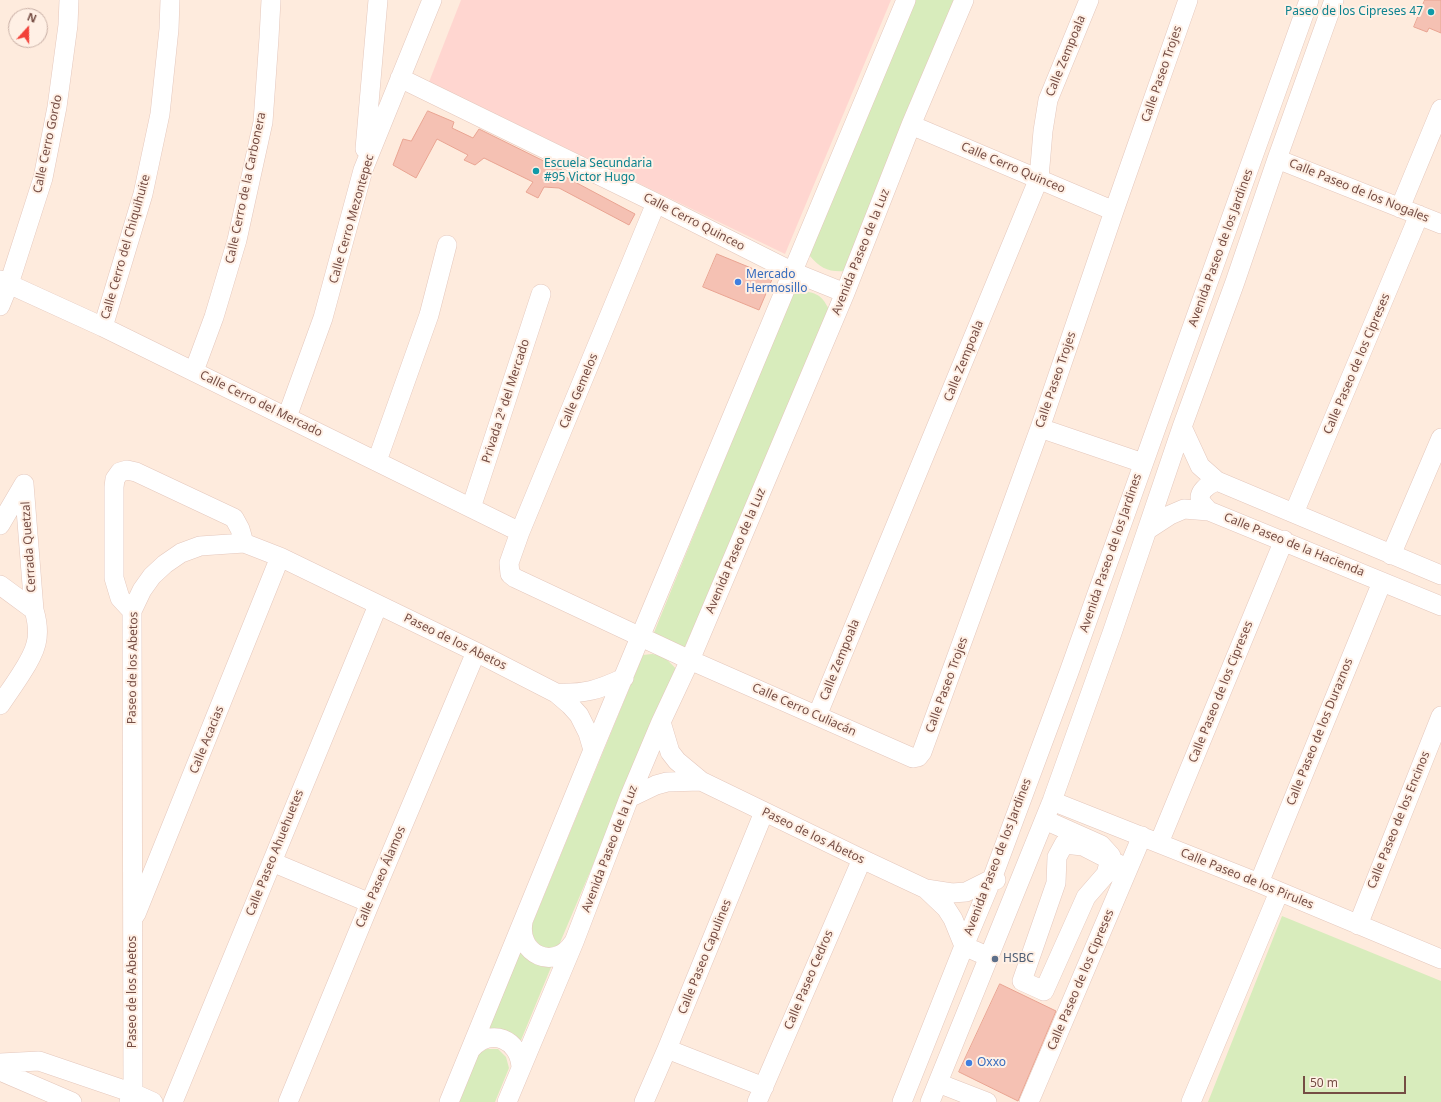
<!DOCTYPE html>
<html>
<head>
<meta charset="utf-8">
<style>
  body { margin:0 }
  #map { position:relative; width:1441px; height:1102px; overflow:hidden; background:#feebdd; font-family:"Noto Sans",sans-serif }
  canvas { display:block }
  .north { position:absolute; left:8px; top:8px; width:40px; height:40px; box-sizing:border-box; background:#fff0e5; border:1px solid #c8afa5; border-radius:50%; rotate:21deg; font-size:11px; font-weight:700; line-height:16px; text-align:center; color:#754d44 }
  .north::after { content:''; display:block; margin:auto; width:14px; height:18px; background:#f24038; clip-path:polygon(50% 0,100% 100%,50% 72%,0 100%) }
  .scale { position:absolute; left:1303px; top:1076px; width:103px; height:18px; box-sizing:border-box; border:2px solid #754d44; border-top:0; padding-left:5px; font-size:12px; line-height:14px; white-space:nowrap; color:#754d44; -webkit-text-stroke:3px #fff0e5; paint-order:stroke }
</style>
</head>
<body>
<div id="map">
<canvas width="1441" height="1102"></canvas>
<div class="north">N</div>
<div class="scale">50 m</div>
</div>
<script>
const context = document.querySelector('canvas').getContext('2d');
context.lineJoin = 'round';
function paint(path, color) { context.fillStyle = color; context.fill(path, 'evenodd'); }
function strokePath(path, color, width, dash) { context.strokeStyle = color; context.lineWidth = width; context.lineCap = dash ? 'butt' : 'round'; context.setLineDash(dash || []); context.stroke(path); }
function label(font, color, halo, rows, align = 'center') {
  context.font = font + ' "Noto Sans",sans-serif'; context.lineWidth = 4; context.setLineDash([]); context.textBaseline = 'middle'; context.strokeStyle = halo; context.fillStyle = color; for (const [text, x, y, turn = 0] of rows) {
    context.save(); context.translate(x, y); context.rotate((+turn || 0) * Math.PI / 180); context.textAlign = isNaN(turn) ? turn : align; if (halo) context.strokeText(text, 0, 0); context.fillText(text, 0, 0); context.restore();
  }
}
const commercial = new Path2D(`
  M461,0H891L785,254L429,82Z`);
const green = new Path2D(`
  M916,0H960L846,271C828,272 821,269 809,255Z
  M804,291C821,294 823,298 831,313L684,649L653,635L792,294Z
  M652,654C664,656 668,660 676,669L559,945L550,948L541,947L529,932L643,655Z
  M1282,916L1441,981V1102H1208Z
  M521,947L554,960L519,1045L486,1032Z
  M487,1049H498L506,1057L509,1068L495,1102H458L477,1054Z`);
const building = new Path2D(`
  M1425,0H1441V33L1429,28L1427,32L1414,27Z
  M428,111L454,122L452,128L473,138L479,129L562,170L560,174L635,214L629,225L559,188L544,187L538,198L526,192L533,182L484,158L475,165L464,160L468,155L437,139L416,178L393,165L403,139L411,141Z
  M717,254L773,277L759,310L703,287Z
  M1000,984L1056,1011L1018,1101L959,1072Z`);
const minor = new Path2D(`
  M400,78L656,203L793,272L845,293
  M911,125L1114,211
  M365,149L378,0
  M1277,159L1441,224
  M656,203L520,532L509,563L510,574L515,578L690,660L913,758L918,757L922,752L1040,428L1114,211L1188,0
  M1400,208L1441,109
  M0,280L103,327L520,532
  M0,306L9,284L43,178L57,107L68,25L69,0
  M103,327L143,194L160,114L169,29L170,0
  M194,371L214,317L237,240L263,122L269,38L271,0
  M287,417L323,318L363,170L432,0
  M1182,427L1200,466L1217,481L1441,575
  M1040,428L1143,463
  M377,461L429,315L447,245
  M471,508L541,294
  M1209,511C1207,509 1204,506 1202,503C1195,493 1209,484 1217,481
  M1294,513L1419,215
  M0,525L24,484
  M1147,530L1170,515L1184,509L1209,511L1441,606
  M1391,555L1441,438
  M0,585L34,610
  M132,611L120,598L114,578V487L115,479L120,472L127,470L136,472L234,518L240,529L244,543
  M556,693C585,694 598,690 624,678
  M0,705C7,695 14,685 21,674C36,651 42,637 34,610L24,484
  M817,716L1039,178L1043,131L1048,100L1089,0
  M661,722L670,752L677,761L701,781L862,859L926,889L952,893L966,892L992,879L996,880
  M629,798L656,785L667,782L701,781
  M1052,801L1259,883L1441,959
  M1045,820L1101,845L1111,856L1106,874L1086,897L1044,991L1022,981L1056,883L1057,857L1064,844L1083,846L1128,869
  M1159,843L1284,540
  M272,862L370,903
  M1259,883L1382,582
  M926,889L946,908L953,919L964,946L989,957
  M136,914L280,557
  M523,922C517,955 555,971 573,943
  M1358,925L1441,716
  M471,1049C491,1027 520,1039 521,1068
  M667,1049L764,1087
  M0,1063L39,1061L133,1093L153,1102
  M0,1071L72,1102
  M938,1083L987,1102
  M129,1102L133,1093L132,611L142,590L152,576L165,564L181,553L200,546L244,543L280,557L476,652L556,693L570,705L579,715L588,733L593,750
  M173,1102L378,605
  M288,1102L370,903L476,652
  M449,1102L593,750L906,0
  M507,1102L574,942L629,798L661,722L690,660L845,293L911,125L964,0
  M644,1102L667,1049L764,812
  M757,1102L862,859
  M902,1102L964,946L992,879L1069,672L1309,0
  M930,1102L1052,801L1112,633L1182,427L1235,282L1277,159L1334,0
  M1029,1102L1142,836
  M1191,1102L1279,892`);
const markers = [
  [1431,12,4,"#0f9aa8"],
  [536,171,4,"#0f9aa8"],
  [738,282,4,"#3f7fe0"],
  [995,959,4,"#5c6f8a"],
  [969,1063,4,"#3f7fe0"]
];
const cultureNames = [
  ["Paseo de los Cipreses 47",1423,12],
  ["Escuela Secundaria",544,164,"left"],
  ["#95 Victor Hugo",544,178,"left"]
];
const streetNames = [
  ["Calle Zempoala",1066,56,-68],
  ["Calle Paseo Trojes",1162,74,-71],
  ["Calle Cerro Gordo",48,144,-78],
  ["Calle Cerro Quinceo",1013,168,23],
  ["Calle Cerro de la Carbonera",246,188,-78],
  ["Calle Paseo de los Nogales",1359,191,22],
  ["Calle Cerro Mezontepec",352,219,-74],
  ["Calle Cerro Quinceo",694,222,27],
  ["Calle Cerro del Chiquihuite",126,247,-74],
  ["Avenida Paseo de los Jardines",1221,248,-70],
  ["Avenida Paseo de la Luz",861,252,-68],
  ["Calle Zempoala",964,361,-68],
  ["Calle Paseo de los Cipreses",1357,364,-67],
  ["Calle Paseo Trojes",1056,380,-71],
  ["Calle Gemelos",579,391,-67],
  ["Privada 2ª del Mercado",506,401,-72],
  ["Calle Cerro del Mercado",261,404,26],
  ["Calle Paseo de la Hacienda",1294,545,22],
  ["Cerrada Quetzal",29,547,-94],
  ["Avenida Paseo de la Luz",736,551,-67],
  ["Avenida Paseo de los Jardines",1111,553,-71],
  ["Paseo de los Abetos",455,642,26],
  ["Calle Zempoala",840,660,-68],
  ["Paseo de los Abetos",133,668,-89],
  ["Calle Paseo Trojes",947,685,-70],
  ["Calle Paseo de los Cipreses",1221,692,-68],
  ["Calle Cerro Culiacán",804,710,24],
  ["Calle Paseo de los Duraznos",1320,732,-68],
  ["Calle Acacias",207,740,-68],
  ["Calle Paseo de los Encinos",1399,820,-68],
  ["Paseo de los Abetos",813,836,26],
  ["Avenida Paseo de la Luz",610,849,-69],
  ["Calle Paseo Ahuehuetes",275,853,-68],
  ["Avenida Paseo de los Jardines",998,857,-69],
  ["Calle Paseo Álamos",381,877,-67],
  ["Calle Paseo de los Pirules",1247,879,22],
  ["Calle Paseo Capulines",705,957,-68],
  ["Calle Paseo Cedros",809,980,-67],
  ["Calle Paseo de los Cipreses",1081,980,-67],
  ["Paseo de los Abetos",133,992,-90]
];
const shopNames = [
  ["Mercado",746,275],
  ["Hermosillo",746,289],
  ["Oxxo",977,1063]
];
const serviceNames = [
  ["HSBC",1003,959]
];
paint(commercial, '#ffd6d0');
paint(green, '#d8ecbc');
paint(building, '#f5c1b3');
strokePath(building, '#e9a492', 1);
strokePath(minor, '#e4c7bc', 20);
strokePath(minor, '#fff', 19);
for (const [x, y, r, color] of markers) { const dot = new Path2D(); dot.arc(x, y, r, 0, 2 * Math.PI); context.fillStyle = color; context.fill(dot); strokePath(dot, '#fff0e5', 1.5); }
label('12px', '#0d838f', '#fff0e5', cultureNames, 'right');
label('12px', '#754d44', '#fff0e5', streetNames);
label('12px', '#366cbe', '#fff0e5', shopNames, 'left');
label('12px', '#4e5e75', '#fff0e5', serviceNames, 'left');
</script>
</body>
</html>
